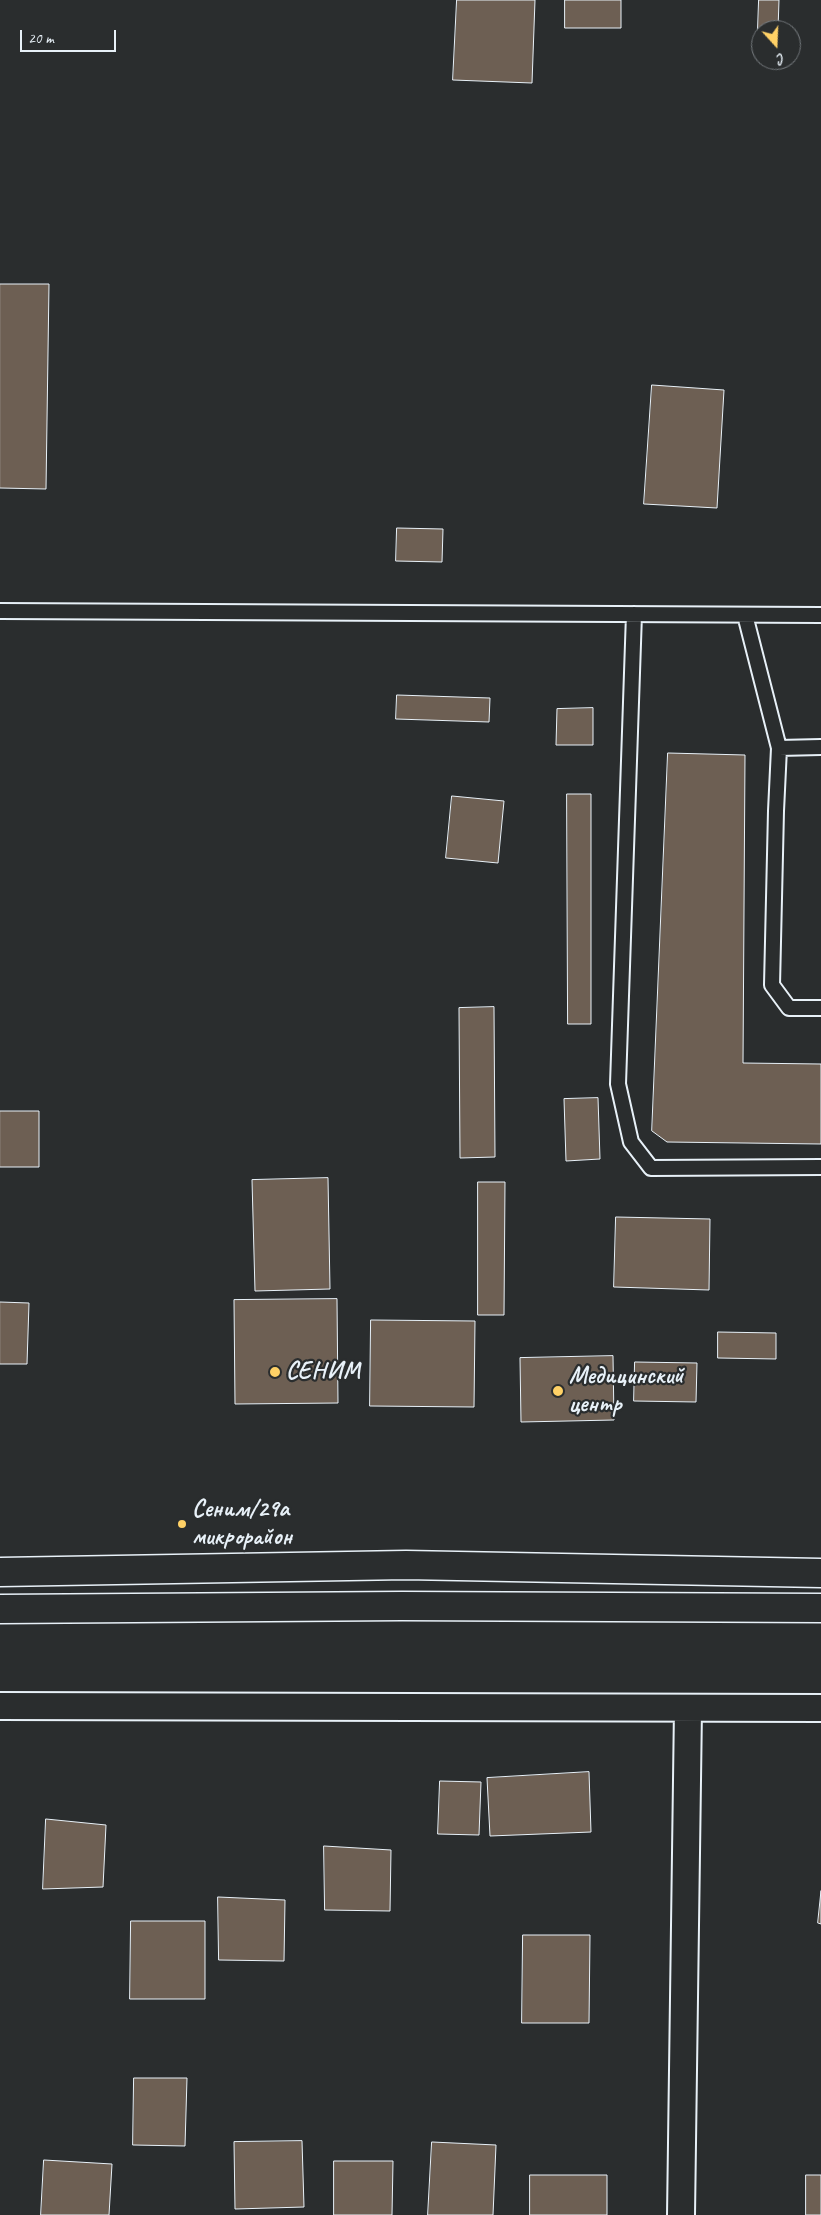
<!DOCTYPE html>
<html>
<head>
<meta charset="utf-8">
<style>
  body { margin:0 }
  #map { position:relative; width:821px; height:2215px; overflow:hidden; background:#2a2d2e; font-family:Caveat,sans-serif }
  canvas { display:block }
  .north { position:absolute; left:751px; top:20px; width:50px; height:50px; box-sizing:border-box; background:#2a2d2e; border:1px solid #767b7f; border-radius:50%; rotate:160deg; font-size:14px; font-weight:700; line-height:20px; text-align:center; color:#e8f1f8 }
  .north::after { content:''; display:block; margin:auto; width:18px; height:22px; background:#ffd166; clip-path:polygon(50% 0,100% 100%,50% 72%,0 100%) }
  .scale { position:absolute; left:20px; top:30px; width:96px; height:22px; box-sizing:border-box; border:2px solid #e8f1f8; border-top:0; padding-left:6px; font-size:15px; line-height:18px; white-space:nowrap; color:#e8f1f8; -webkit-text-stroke:4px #2a2d2e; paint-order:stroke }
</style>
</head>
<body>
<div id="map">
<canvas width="821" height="2215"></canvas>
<div class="north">С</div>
<div class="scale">20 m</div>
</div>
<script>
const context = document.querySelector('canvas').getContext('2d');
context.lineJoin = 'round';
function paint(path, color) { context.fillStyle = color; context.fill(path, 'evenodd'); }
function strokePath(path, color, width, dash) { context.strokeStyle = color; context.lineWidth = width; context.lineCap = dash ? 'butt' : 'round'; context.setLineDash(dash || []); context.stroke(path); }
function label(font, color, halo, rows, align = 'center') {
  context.font = font + ' Caveat,sans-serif'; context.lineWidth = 4.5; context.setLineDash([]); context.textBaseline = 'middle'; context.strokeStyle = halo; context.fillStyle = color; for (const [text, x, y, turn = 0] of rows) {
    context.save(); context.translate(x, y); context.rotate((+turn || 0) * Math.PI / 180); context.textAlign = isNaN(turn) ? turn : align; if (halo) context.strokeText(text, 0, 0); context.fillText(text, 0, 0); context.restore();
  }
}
const building = new Path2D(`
  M457,0H535L532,83L453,80Z
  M565,0H621V28H565Z
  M759,0H779L778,30H761V55H757Z
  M0,284H49L46,489L0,488Z
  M652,385L724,390L717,508L644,504Z
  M397,528L443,529L442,562L396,561Z
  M397,695L490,698L489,722L396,719Z
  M593,708V745H556L557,709Z
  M668,753L745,755L743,1063L821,1064V1144L667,1142L652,1131Z
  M567,794H591V1024H568Z
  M452,796L504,801L498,863L446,858Z
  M494,1007L495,1157L460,1158L459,1008Z
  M598,1098L600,1159L566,1161L564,1099Z
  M0,1111H39V1167H0Z
  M328,1178L330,1289L255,1291L252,1180Z
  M478,1182H505L504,1315H478Z
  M616,1217L710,1219L709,1290L614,1287Z
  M337,1299L338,1403L235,1404L234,1300Z
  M0,1302L29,1303L27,1364H0Z
  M371,1320L475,1321L474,1407L370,1406Z
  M718,1332L776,1333V1359L718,1358Z
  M613,1356L614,1420L521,1422L520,1358Z
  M635,1362L697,1363L696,1402L634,1401Z
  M589,1772L591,1832L490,1836L487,1778Z
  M440,1781L481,1782L479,1835L438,1834Z
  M46,1819L106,1825L103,1887L43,1889Z
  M324,1846L391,1850L390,1911L325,1910Z
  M821,1891V1924L818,1923Z
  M218,1897L285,1900L284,1961L219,1960Z
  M131,1921H205V1999H130Z
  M523,1935H590L589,2023H522Z
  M134,2078H187L185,2146L133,2145Z
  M302,2141L304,2207L235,2209L234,2142Z
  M432,2142L496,2145L493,2215H428Z
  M44,2160L112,2164L109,2215H41Z
  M334,2161H393L392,2215H334Z
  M530,2175H607V2215H530Z
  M806,2175H821V2215H806Z`);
const service = new Path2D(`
  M0,611L821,615
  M634,614L618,1084L631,1142L651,1168L821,1167
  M745,615L779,748
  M821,747L779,748L776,811L772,985L789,1008H821`);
const minor = new Path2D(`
  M0,1706L821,1708
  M681,2215L688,1708`);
const secondary = new Path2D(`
  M0,1572L406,1565L821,1573
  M0,1609L402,1606L821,1608`);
const markers = [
  [275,1372,6,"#ffd166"],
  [558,1391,6,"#ffd166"],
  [182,1524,5,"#ffd166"]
];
const poiNames = [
  ["СЕНИМ",286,1372],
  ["Медицинский",569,1377],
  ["центр",569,1405],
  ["Сеним/29а",192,1510],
  ["микрорайон",192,1538]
];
paint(building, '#6d5f53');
strokePath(building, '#e8f1f8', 1);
strokePath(service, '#e8f1f8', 18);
strokePath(minor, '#e8f1f8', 30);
strokePath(secondary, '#e8f1f8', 31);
strokePath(service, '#2a2d2e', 14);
strokePath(minor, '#2a2d2e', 26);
strokePath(secondary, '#2a2d2e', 28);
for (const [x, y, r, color] of markers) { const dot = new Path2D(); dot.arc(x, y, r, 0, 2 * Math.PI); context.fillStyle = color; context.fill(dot); strokePath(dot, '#2a2d2e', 2); }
label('bold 24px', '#e8f1f8', '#2a2d2e', poiNames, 'left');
</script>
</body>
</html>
